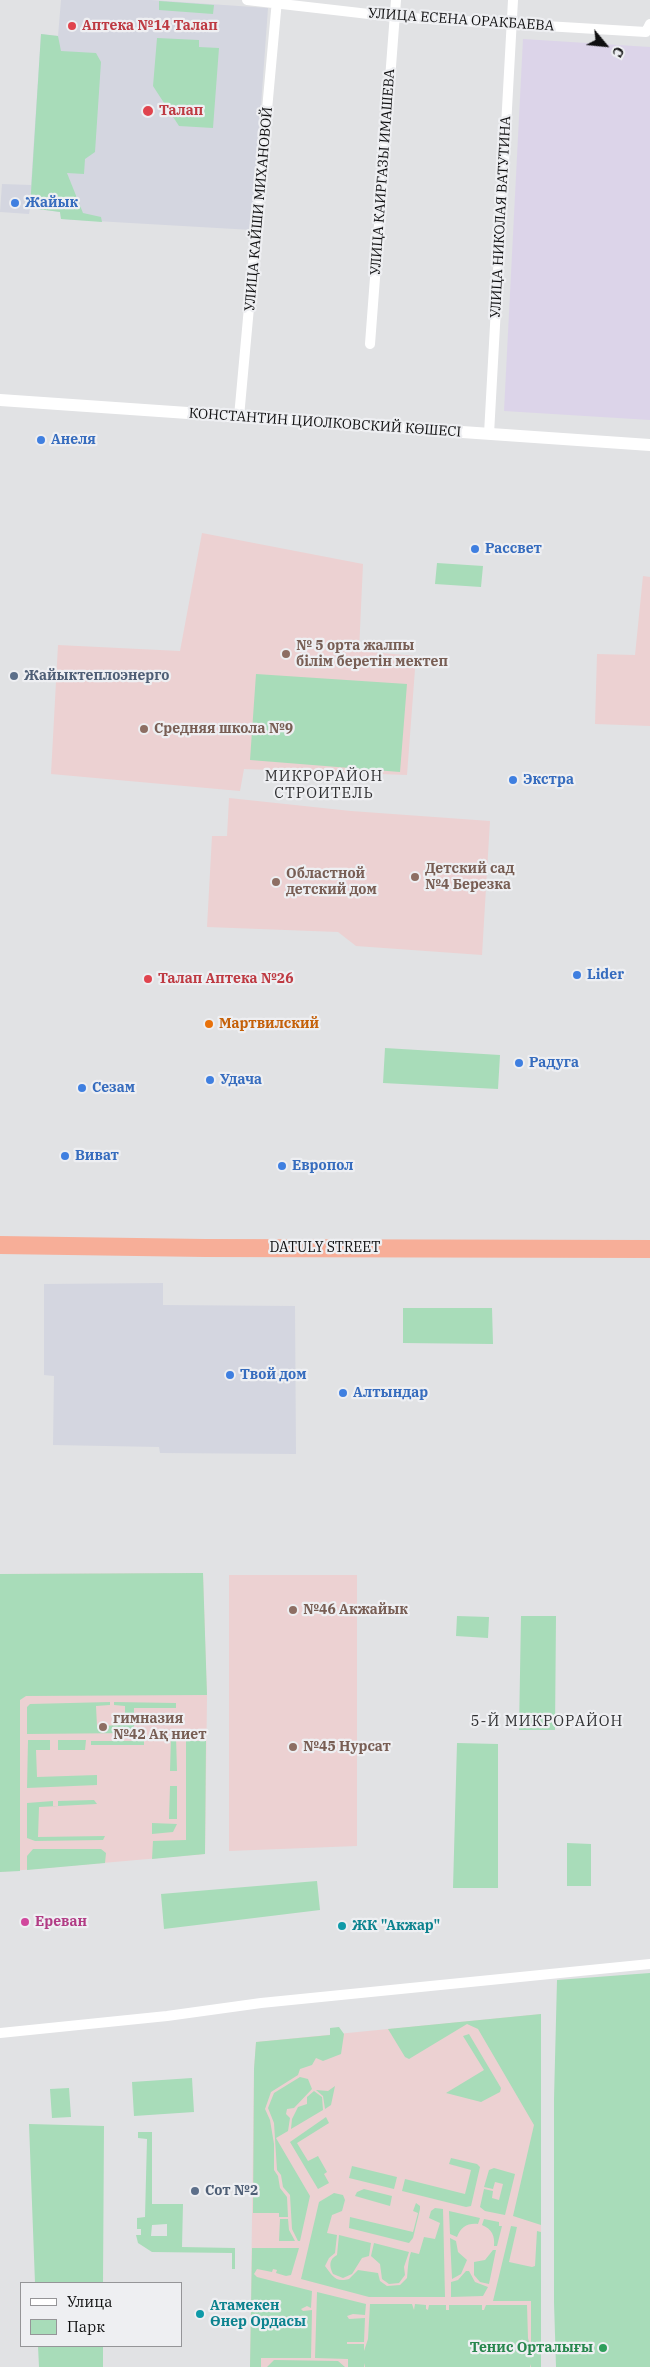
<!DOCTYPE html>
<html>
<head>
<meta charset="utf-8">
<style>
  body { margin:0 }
  #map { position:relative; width:650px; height:2367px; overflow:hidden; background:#e1e2e4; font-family:"IBM Plex Serif",serif }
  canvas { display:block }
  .legend { position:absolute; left:20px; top:2282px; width:162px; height:65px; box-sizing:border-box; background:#eeeff2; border:1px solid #959598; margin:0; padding:6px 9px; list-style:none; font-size:15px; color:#0f0f10 }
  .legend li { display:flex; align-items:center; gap:10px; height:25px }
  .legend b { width:25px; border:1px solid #959598 }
  .north { position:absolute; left:580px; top:20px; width:50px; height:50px; -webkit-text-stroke:4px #eeeff2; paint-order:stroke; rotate:118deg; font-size:14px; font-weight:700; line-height:20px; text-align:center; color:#0f0f10 }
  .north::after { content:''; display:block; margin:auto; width:18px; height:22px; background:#0f0f10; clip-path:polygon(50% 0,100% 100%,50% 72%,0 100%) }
</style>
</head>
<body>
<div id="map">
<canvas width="650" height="2367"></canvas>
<ul class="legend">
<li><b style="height:6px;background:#fff"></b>Улица</li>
<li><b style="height:14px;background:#a8dcb9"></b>Парк</li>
</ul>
<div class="north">С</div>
</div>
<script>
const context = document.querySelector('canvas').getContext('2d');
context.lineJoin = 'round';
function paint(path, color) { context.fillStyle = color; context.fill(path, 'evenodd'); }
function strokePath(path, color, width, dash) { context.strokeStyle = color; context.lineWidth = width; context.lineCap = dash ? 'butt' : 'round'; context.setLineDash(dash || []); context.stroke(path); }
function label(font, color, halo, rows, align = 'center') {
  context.font = font + ' "IBM Plex Serif",serif'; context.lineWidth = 4.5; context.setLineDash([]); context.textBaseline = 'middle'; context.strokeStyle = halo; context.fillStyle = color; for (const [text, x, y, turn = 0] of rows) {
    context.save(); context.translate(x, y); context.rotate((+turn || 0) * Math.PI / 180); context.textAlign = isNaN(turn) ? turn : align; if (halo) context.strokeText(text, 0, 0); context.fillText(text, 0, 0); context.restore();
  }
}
const built = new Path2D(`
  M61,0H151L268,8L252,230L61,219L60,212L30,208L29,214L0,212L2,184L31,185L41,34L58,36Z
  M163,1283V1305L295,1306L296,1454L160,1453L159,1447L53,1445L54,1376L44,1375V1284Z`);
const industrial = new Path2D(`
  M523,39L650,47V420L504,411Z`);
const education = new Path2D(`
  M202,533L363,564L359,651L416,656L407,775L244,769L240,791L51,774L58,645L180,651Z
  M643,576L650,577V726L595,724L597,654L635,655Z
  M229,798L351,811L490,821L482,955L356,946L338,932L207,927L212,836H227Z
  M203,1573L207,1698L205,1854L0,1872V1574Z
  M229,1575H357V1846L229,1851Z
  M541,2014V2367H250L254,2069L256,2042Z`);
const green = new Path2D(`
  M159,1L214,5L213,14L159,10Z
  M41,34L58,36L61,51L96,53L101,62L95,152L85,159L84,174L67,173L83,213L101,217L102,222L61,219L60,212L30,208Z
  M157,38L199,40V47L219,48L213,128L179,126L153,86Z
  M437,563L483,566L481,587L435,584Z
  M256,674L407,684L400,772L250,760Z
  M385,1048L500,1055L498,1089L383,1083Z
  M403,1308H492L493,1344L403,1343Z
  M203,1573L207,1695L26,1696L20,1700V1871L0,1872V1574Z
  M457,1616L489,1617L488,1638L456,1636Z
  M521,1616H556L555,1730H519Z
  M110,1702V1705L96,1706L97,1726L125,1725V1706L114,1705V1702L176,1703V1708H134V1733L27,1734V1707L30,1704Z
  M139,1733H144V1745H91V1741H139Z
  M171,1736H176L177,1771H170Z
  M28,1740H50V1750H36L37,1777L97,1775V1785L27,1788Z
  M58,1740H86L85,1750H58Z
  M186,1741H206L205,1854L152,1859L153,1841L186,1840Z
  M457,1743L498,1744V1888H453Z
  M170,1786H177V1819H169Z
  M94,1800L97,1804L39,1807L38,1837L105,1836L103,1840L35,1841L27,1838V1803L53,1801V1806H58V1801Z
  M152,1823L177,1824L173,1832L152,1834Z
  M567,1843L591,1844V1886H567Z
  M33,1849H101L106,1853L105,1863L27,1870V1856Z
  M317,1881L320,1910L164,1929L161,1894Z
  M650,1973V2367H556L554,2302V2099L557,1980Z
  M541,2014V2225L513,2216L534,2125L478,2029L467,2024L409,2059L405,2057L388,2029Z
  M339,2027L344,2034L341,2054L323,2061L316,2058L312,2065L300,2069L298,2075L271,2092L265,2109L270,2120L274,2144V2170L278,2176L280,2188L287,2197L288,2217H279V2213H253L254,2069L256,2042L330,2035V2028Z
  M469,2034L501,2088L500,2092L481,2102L446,2093L484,2070L463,2036Z
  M300,2077L308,2079L312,2089L294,2108L287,2109L286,2114L290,2118L288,2131L276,2138L310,2196L300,2241H298L292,2229L290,2195L283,2187L281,2175L277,2170L274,2123L268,2108L274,2093Z
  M192,2078L194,2112L134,2116L132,2082Z
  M335,2086L331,2105L325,2109L323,2096L316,2090L328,2091Z
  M69,2088L71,2117L52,2118L50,2089Z
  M314,2091L322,2097L323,2110L291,2129L292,2119L298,2107L307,2104V2097Z
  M326,2117L329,2123L297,2143L308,2161L318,2156L327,2172L324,2174L329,2183L318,2189L290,2142Z
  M29,2124L104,2126L103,2283H35Z
  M138,2132H152V2204H183L182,2247L235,2248V2269H232V2253L152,2252L138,2243L136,2235H141V2229H137V2218L145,2217L147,2139L138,2138ZM167,2224V2236H151L152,2225Z
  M451,2158L477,2164L480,2167L471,2206L466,2207L402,2191L405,2179L465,2194L471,2170L449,2164Z
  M352,2166L397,2177L394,2189L349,2178Z
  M494,2168L515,2174L505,2215L485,2211L480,2207L484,2189L493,2191L492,2198L499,2200L503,2184L495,2182L493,2189L484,2187L489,2170Z
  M364,2189L392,2196L390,2206L355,2196L357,2192Z
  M334,2193L343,2195L345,2200L342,2211L332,2215L327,2233L337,2235L335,2253L329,2258L325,2266C332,2275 335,2283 349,2279L358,2270L378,2273L380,2281L387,2286L400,2285L407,2278C408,2268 408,2261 411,2252L419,2254L424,2237L435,2239L440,2223L429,2218L431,2211L435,2208L443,2209L445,2297H369L301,2279L319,2202Z
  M416,2203L420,2206V2209L413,2238L409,2243L349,2228L350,2217L413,2232L418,2213L413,2211Z
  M449,2211L480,2218L478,2224C467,2223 461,2227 457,2237L450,2234Z
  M280,2219H288L289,2230L295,2241H279Z
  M484,2219L499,2222V2226H502L497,2246H494C495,2236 492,2229 482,2225Z
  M511,2226L517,2227L509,2262L532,2267L535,2266L537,2231L541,2232V2367H531V2364L530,2367H365L364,2363V2367H348V2359L315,2358L317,2292L366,2304L365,2315L353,2314L347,2316L349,2319L365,2318L364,2342H347V2344H364V2351L368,2339L370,2304H412L414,2310L415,2304L426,2305V2309L428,2310L429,2305H446V2310H449V2305H482V2310H484L486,2305H527L528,2338L531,2350V2301H493Z
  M339,2235L371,2243L369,2256L362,2258L352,2274L343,2278L333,2274C329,2266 329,2259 337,2255Z
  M450,2238L456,2241L458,2252L467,2260L461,2274L452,2279Z
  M374,2243L409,2252L404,2267L405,2275L399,2283L389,2284L382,2279L380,2264L371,2256Z
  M252,2248H299L291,2275L286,2276L276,2273L277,2270L273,2269L272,2272L257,2269L254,2274L257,2277L312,2291L311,2308L307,2306L301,2309L303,2311L312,2310L311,2358H261V2367H250Z
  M493,2250H496L489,2284L480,2282L474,2275V2262L485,2260Z
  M466,2271H469L475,2282L488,2287L483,2296L451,2297V2282L458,2280Z
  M38,2346H103V2367H39Z
  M274,2360L338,2361L345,2367H267Z`);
const minor = new Path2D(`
  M247,0L395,17L646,32L650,24
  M370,344L396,0
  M239,417L277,0
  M489,434L513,0
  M0,2033L167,2016L261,2003L650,1964`);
const tertiary = new Path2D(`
  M0,400L650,445`);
const trunk = new Path2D(`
  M0,1245L205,1248L650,1249`);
const markers = [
  [72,26,5,"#e0444e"],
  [148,111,6,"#e0444e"],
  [15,203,5,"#3f7fe0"],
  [41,440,5,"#3f7fe0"],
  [475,549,5,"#3f7fe0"],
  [286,654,5,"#8d6e63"],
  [14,676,5,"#5c6f8a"],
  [144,729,5,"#8d6e63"],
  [513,780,5,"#3f7fe0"],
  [415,877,5,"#8d6e63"],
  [276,882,5,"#8d6e63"],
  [577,975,5,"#3f7fe0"],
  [148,979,5,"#e0444e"],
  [209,1024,5,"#e8710a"],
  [519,1063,5,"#3f7fe0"],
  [210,1080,5,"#3f7fe0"],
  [82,1088,5,"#3f7fe0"],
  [65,1156,5,"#3f7fe0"],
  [282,1166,5,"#3f7fe0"],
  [230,1375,5,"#3f7fe0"],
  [343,1393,5,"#3f7fe0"],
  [293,1610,5,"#8d6e63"],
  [103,1727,5,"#8d6e63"],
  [293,1747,5,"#8d6e63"],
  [25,1922,5,"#d1479c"],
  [342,1926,5,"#0f9aa8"],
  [195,2191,5,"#5c6f8a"],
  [200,2314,5,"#0f9aa8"],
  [603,2348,5,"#2e9e5b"]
];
const streetNames = [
  ["УЛИЦА ЕСЕНА ОРАКБАЕВА",461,20,4],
  ["УЛИЦА КАИРГАЗЫ ИМАШЕВА",383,172,-86],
  ["УЛИЦА КАЙШИ МИХАНОВОЙ",259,209,-85],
  ["УЛИЦА НИКОЛАЯ ВАТУТИНА",501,217,-87],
  ["КОНСТАНТИН ЦИОЛКОВСКИЙ КӨШЕСІ",325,423,4],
  ["DATULY STREET",325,1248]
];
const healthNames = [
  ["Аптека №14 Талап",82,26],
  ["Талап",159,111],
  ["Талап Аптека №26",158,979]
];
const shopNames = [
  ["Жайык",25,203],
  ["Анеля",51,440],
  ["Рассвет",485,549],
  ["Экстра",523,780],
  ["Lider",587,975],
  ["Радуга",529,1063],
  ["Удача",220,1080],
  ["Сезам",92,1088],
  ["Виват",75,1156],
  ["Европол",292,1166],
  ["Твой дом",240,1375],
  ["Алтындар",353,1393]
];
const educationNames = [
  ["№ 5 орта жалпы",296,646],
  ["білім беретін мектеп",296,662],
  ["Средняя школа №9",154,729],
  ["Детский сад",425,869],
  ["№4 Березка",425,885],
  ["Областной",286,874],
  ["детский дом",286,890],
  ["№46 Акжайык",303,1610],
  ["гимназия",113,1719],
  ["№42 Ақ ниет",113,1735],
  ["№45 Нурсат",303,1747]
];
const serviceNames = [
  ["Жайыктеплоэнерго",24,676],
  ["Сот №2",205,2191]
];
const foodNames = [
  ["Мартвилский",219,1024]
];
const hotelNames = [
  ["Ереван",35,1922]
];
const cultureNames = [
  ["ЖК \"Акжар\"",352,1926],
  ["Атамекен",210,2306],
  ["Өнер Ордасы",210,2322]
];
const leisureNames = [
  ["Тенис Орталығы",593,2348]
];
const neighbourhoodNames = [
  ["МИКРОРАЙОН",324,777],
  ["СТРОИТЕЛЬ",324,794],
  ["5-Й МИКРОРАЙОН",547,1722]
];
paint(built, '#d4d6e0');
paint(industrial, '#dcd4e9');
paint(education, '#ecd1d2');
paint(green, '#a8dcb9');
strokePath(minor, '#fff', 10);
strokePath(tertiary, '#fff', 12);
strokePath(trunk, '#f7ae98', 18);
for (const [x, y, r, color] of markers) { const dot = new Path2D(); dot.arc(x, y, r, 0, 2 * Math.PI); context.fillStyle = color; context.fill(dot); strokePath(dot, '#eeeff2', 2); }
label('14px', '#0f0f10', '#eeeff2', streetNames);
label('bold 14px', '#be3a42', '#eeeff2', healthNames, 'left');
label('bold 14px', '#366cbe', '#eeeff2', shopNames, 'left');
label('bold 14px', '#785e54', '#eeeff2', educationNames, 'left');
label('bold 14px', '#4e5e75', '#eeeff2', serviceNames, 'left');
label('bold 14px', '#c56008', '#eeeff2', foodNames, 'left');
label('bold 14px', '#b23c85', '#eeeff2', hotelNames, 'left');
label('bold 14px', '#0d838f', '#eeeff2', cultureNames, 'left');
label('bold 14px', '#27864d', '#eeeff2', leisureNames, 'right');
context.letterSpacing = '1px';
label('15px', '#303032', '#eeeff2', neighbourhoodNames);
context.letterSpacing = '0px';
</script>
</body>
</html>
